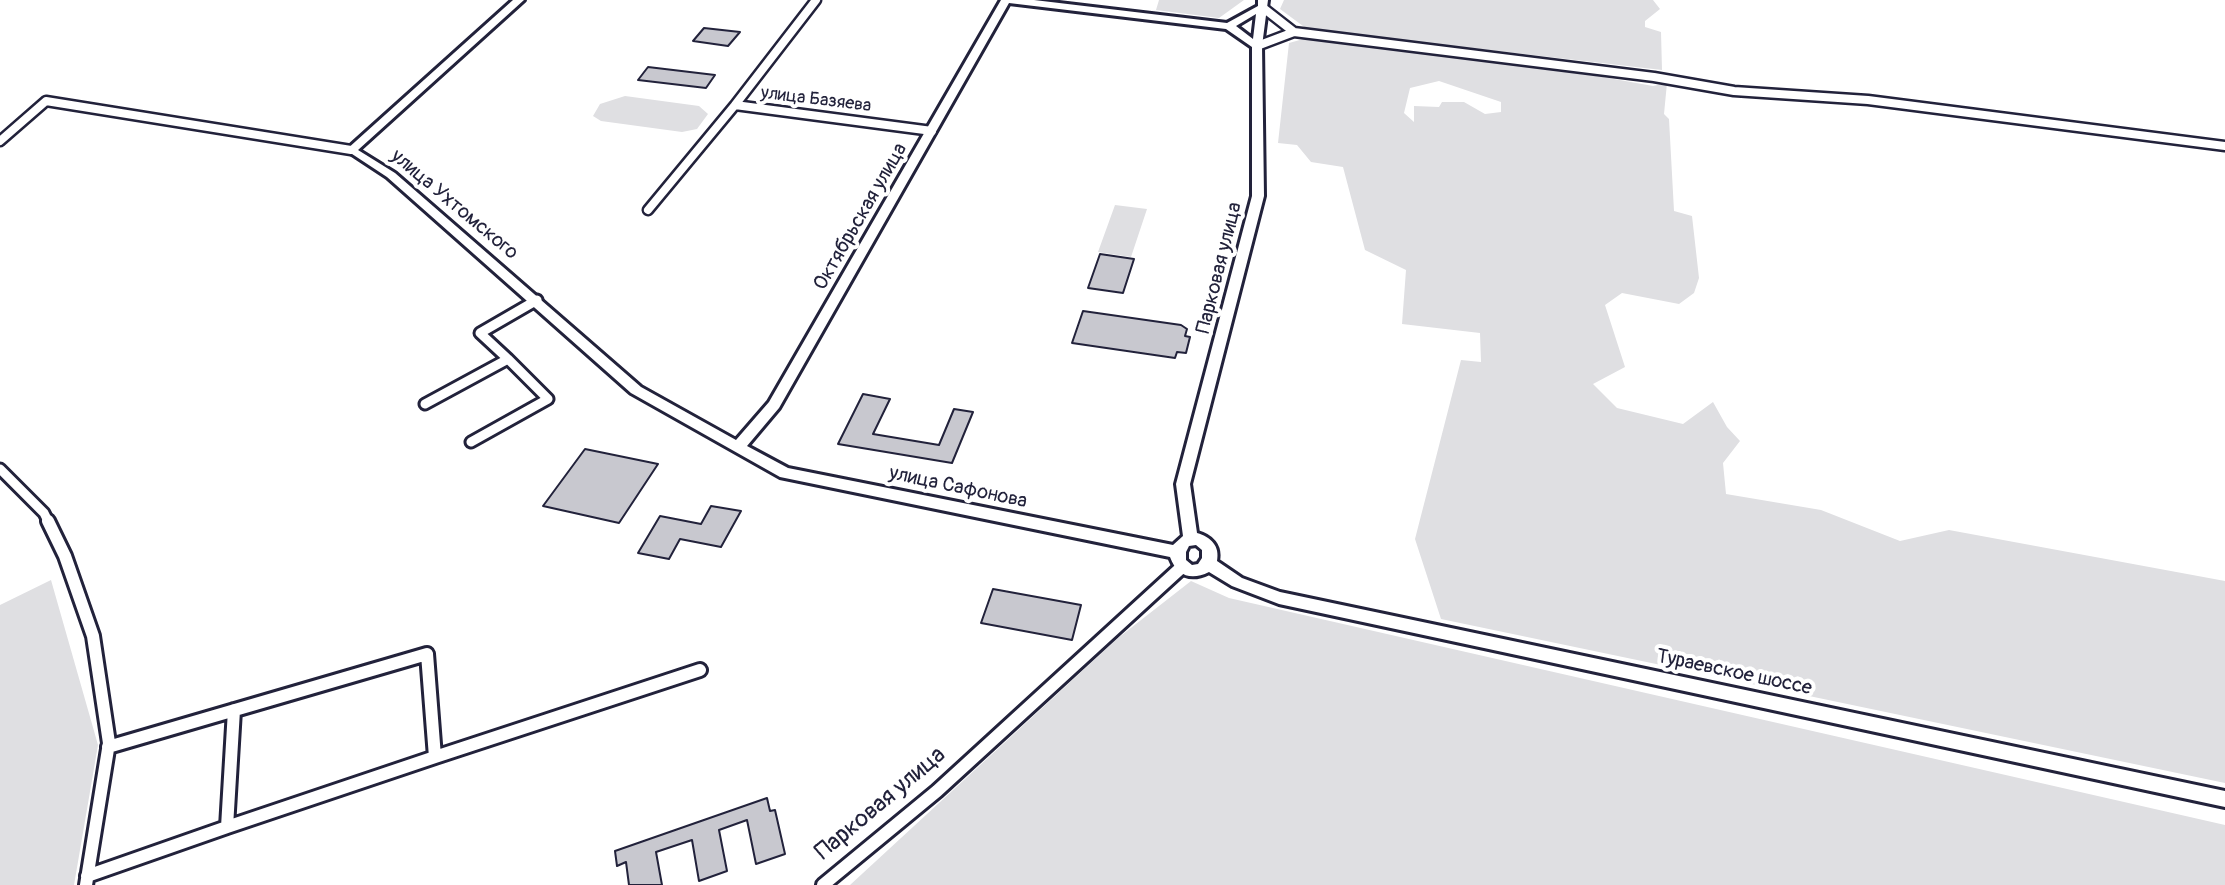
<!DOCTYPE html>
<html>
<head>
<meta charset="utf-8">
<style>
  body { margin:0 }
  canvas { display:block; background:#fff }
</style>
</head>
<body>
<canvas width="2225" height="885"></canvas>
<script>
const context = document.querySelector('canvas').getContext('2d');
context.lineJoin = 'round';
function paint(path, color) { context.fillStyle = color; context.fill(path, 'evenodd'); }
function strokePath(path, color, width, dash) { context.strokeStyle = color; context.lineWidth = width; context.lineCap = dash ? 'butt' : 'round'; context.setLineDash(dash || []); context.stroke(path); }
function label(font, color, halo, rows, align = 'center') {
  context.font = font + ' Pangolin,sans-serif'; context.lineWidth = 8; context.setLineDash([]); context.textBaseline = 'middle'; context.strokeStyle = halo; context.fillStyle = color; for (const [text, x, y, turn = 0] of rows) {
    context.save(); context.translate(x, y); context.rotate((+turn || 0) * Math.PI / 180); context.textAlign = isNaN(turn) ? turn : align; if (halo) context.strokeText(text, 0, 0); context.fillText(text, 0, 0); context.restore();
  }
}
const green = new Path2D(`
  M1159,0H1244L1219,18L1156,10Z
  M1284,0H1653L1660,9L1645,21V27L1661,32L1662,70L1307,29L1280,9Z
  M1307,38L1603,77L1653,86L1667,83L1664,114L1669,119L1674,211L1692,216L1699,278L1694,293L1679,304L1622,293L1605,305L1625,367L1593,384L1617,408L1683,424L1713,402L1727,427L1740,441L1723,463L1726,494L1821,510L1900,541L1949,530L2225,581V783L1441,619L1415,539L1461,360L1481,362L1480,333L1402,324L1406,270L1365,250L1343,167L1311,162L1297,145L1278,143L1289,43ZM1439,81L1501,102V112L1485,114L1464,102H1442L1439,107L1414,106V122L1404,113L1410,88Z
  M625,96L699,106L708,114L697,129L682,132L601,121L593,116L600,104Z
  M1115,205L1147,209L1131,257L1098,252Z
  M51,580L98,745L74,885H0V605Z
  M1191,581L1229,598L2225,825V885H850L1118,638Z`);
const building = new Path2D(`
  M704,28L740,32L728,46L693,41Z
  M648,67L715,75L706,88L638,80Z
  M1100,254L1134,259L1123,293L1088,288Z
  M1083,311L1181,325L1187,329L1185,336L1190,337L1186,353L1177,352L1175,358L1072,343Z
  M863,394L890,399L873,434L939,445L954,409L973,412L952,463L838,444Z
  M585,449L658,464L619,523L543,506Z
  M711,506L741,511L721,547L680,539L669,559L638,553L660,516L701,524Z
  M993,589L1081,605L1072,640L981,623Z
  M767,798L770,811L775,810L785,854L756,864L747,820L719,830L727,871L699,881L692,840L656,852L662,885H629L626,862L617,866L615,851Z`);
const streetFar2 = new Path2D(`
  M1262,7L1294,32
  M1257,46L1294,32L1654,77L1734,91L1868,100L2225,146
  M735,105L816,0
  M0,141L46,101L351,150
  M648,210L735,105L932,131`);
const streetFar1 = new Path2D(`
  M425,404L508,359L480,333L537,300
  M471,442L548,399L508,359
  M0,469L44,513L49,523`);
const street = new Path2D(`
  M48,521L65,556L93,636L109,743L86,885
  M108,747L427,654L435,757L700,670
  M227,827L435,757
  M87,876L227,827L234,710
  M823,885L937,791L1183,566`);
const secondary = new Path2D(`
  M513,0H524L358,150L395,173L641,387L736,440L769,402L1001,0H1034L1227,23L1258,6V0H1268L1262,46L1264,196L1190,484L1197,533C1211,537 1220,546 1217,561L1242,578L1280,592L2225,791V807L1279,604L1232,586L1209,572C1191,581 1177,576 1170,557L780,477L631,393L387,177L346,150ZM1009,3L1226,29L1252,47V196L1176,484L1183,536L1173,545L788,468L747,446L779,408ZM1256,14L1253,39L1236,26ZM1196,545L1202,550V558L1198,564L1192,565L1186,560V552L1189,546Z`);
const farStreetnames = [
  ["улица Базяева",816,100,7]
];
const streetNames = [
  ["улица Ухтомского",454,205,40],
  ["Октябрьская улица",861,217,-60],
  ["Парковая улица",1220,268,-76],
  ["улица Сафонова",958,488,12],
  ["Тураевское шоссе",1734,673,12]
];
const nearStreetnames = [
  ["Парковая улица",881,804,-40]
];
paint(green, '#dfdfe2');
paint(building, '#c8c8cf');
strokePath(building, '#22223b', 2);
strokePath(streetFar2, '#22223b', 13);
strokePath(streetFar1, '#22223b', 15);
strokePath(street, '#22223b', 18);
strokePath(secondary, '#22223b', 6);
strokePath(streetFar2, '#fff', 8);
strokePath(streetFar1, '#fff', 9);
strokePath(street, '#fff', 12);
paint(secondary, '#fff');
label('18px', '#22223b', '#fff', farStreetnames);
label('20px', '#22223b', '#fff', streetNames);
label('24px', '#22223b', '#fff', nearStreetnames);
</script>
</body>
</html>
